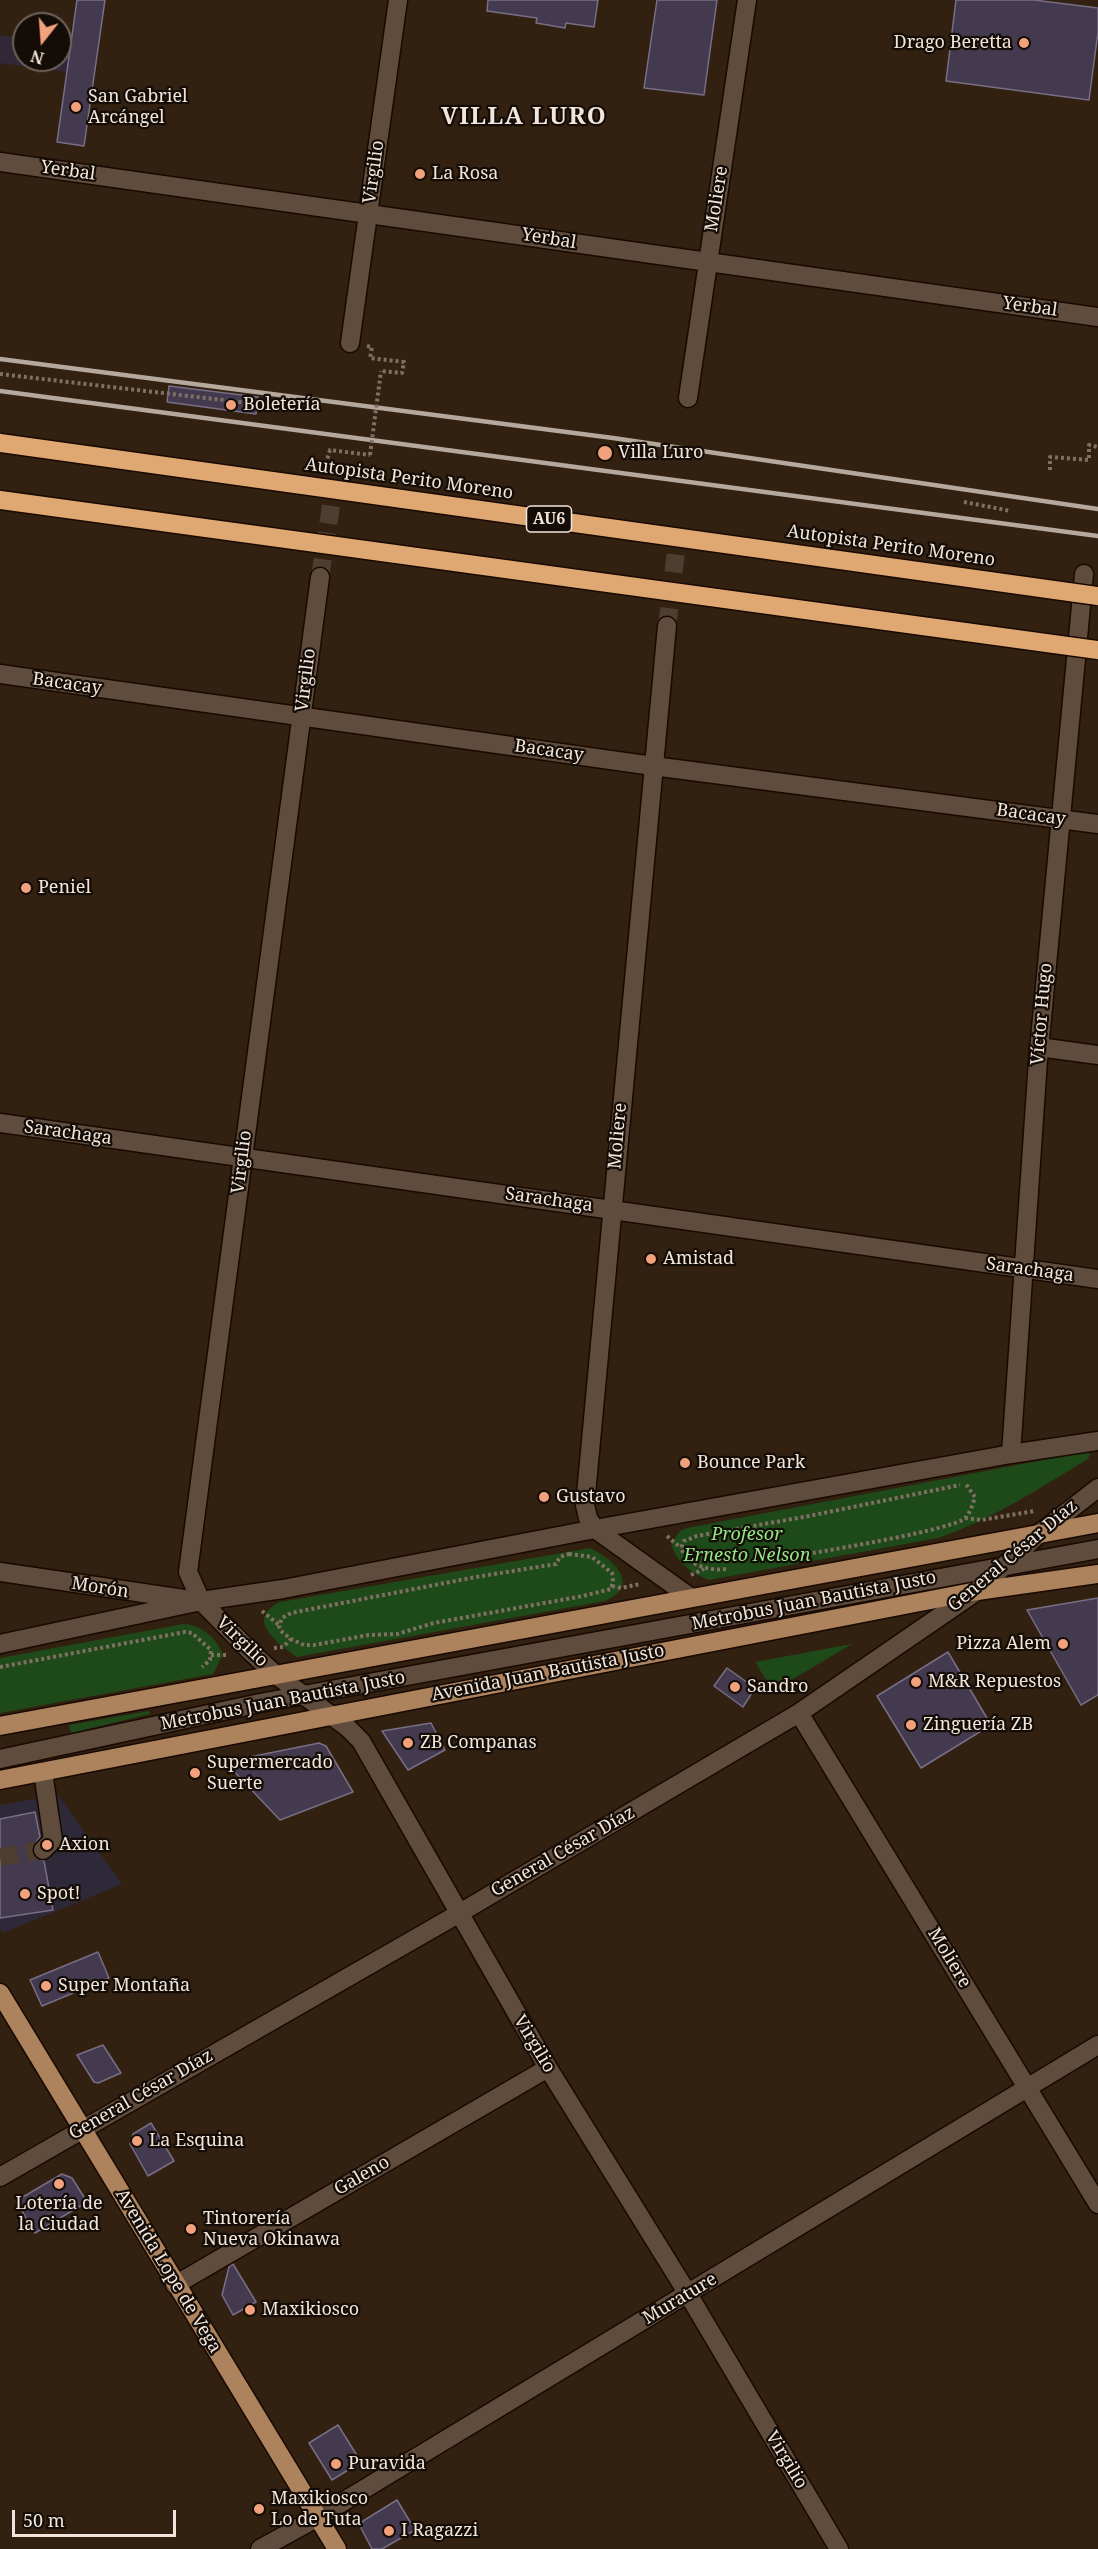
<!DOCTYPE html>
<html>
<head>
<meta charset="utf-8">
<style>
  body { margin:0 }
  #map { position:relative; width:1098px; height:2549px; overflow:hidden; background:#322011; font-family:"Noto Serif",serif }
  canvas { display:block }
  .north { position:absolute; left:12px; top:12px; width:60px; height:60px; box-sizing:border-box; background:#140c06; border:2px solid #6d635c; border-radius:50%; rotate:197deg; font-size:16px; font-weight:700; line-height:24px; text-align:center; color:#f2e6dc }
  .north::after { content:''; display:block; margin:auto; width:21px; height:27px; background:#f1a17c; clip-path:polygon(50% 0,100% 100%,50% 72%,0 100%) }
  .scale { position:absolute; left:12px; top:2510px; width:164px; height:27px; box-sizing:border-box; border:3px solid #f2e6dc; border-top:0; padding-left:8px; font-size:18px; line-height:21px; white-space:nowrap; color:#f2e6dc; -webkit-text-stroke:4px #140c06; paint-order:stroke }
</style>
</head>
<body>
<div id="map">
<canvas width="1098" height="2549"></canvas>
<div class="north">N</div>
<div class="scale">50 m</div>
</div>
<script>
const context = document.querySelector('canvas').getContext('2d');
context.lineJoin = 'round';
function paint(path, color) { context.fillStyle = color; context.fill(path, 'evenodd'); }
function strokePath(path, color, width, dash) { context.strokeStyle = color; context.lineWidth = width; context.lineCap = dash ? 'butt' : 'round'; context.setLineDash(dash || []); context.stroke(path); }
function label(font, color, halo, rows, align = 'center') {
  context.font = font + ' "Noto Serif",serif'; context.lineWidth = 4.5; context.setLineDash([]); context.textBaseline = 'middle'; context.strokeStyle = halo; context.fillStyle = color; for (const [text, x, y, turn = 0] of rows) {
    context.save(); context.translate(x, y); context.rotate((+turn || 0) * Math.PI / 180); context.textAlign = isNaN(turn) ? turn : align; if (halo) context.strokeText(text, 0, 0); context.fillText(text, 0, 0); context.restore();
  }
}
const commercial = new Path2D(`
  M58,1795L122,1884L3,1933L0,1929V1805Z`);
const education = new Path2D(`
  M0,35L24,38V60H60V42L71,43L67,72L0,63Z`);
const green = new Path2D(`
  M1085,1452L1090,1454L1088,1459C1040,1488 991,1520 938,1538L709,1580C691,1573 677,1563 671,1544L680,1531L687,1528Z
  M590,1548C612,1558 643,1585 605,1601L297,1657C278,1644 244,1619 280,1602Z
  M183,1624C200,1624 218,1639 223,1655L213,1674L0,1713V1658Z
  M852,1644L773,1691L755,1662Z
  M149,1711L150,1714L71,1733L69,1725Z`);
const building = new Path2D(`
  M77,0H105L84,146L57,142Z
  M488,0H598L594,27L566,23L565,28L536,23L537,18L487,11Z
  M657,0H717L704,95L644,88Z
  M956,0H1034L1098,8V32L1089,100L946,81Z
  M169,386L258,397L256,414L167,402Z
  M1098,1598V1695L1081,1705L1027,1610Z
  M948,1652L991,1725L921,1768L877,1696Z
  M727,1668L755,1688L743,1707L714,1686Z
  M431,1723L445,1750L408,1770L382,1731Z
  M319,1743L326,1746L353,1792L280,1820L225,1762Z
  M35,1812L40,1837L32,1847V1852L36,1858L44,1861L53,1910L0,1918V1819Z
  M98,1952L109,1978L42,2006L30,1980Z
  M103,2045L121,2073L98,2083L94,2082L77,2055Z
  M151,2123L174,2161L148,2176L130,2144L133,2134Z
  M62,2174L72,2178L87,2202L35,2233L16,2201Z
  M233,2264L256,2302L233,2315L222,2295L229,2267Z
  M338,2425L361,2462L332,2480L309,2443Z
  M397,2500L415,2530L382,2549H372L361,2528L363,2521Z`);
const minorTunnel = new Path2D(`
  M320,577L333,493
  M667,626L676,552
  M0,1857L43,1850`);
const path = new Path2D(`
  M367,346L372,347L370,358L404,362L402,373L381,371
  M0,374L257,404
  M324,470L330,450L370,455
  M1050,470V457L1089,460V445L1098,447
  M964,502L1011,511
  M965,1518L982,1520L1035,1511
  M667,1536L681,1548
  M813,1553C836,1549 954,1529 965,1518C970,1514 973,1503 975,1497L965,1483
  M569,1554L592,1557L612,1573L613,1581L611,1589L583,1596L434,1623L397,1634L369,1635L314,1645H304L291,1639L281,1631L279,1626L282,1618L291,1613L476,1577L556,1564L560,1557Z
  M726,1569C709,1571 689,1566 681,1548L684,1541L697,1536L809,1516L960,1485
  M691,1575L704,1569
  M612,1586L621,1588L640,1584
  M262,1611L279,1625
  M274,1648L283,1647L291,1639
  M211,1655H228
  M0,1667L185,1632L192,1633L211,1650L210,1660L202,1667`);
const minor = new Path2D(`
  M0,162C366,212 732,267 1098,317
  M350,343L398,0
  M688,398L747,0
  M320,577L188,1572L201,1601L251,1652L276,1675L347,1727L361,1741L548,2068L688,2294L839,2549
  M667,626L585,1505L588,1518L595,1529L690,1597
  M0,674L653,766L1098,824
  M1039,1047L1098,1055
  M0,1123L1098,1279
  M1011,1454L1038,1060L1084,574
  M0,1572L184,1599
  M0,1644L201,1601L283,1589L595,1529L1011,1454L1098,1441
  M799,1713L1098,2204
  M0,1759L260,1703L1098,1549
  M43,1850L53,1840L43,1772
  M0,2177L458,1914L799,1713L977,1591L1041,1532L1098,1488
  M175,2285L548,2068
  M260,2549L318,2517L1098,2045`);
const major = new Path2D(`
  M0,1726L1098,1523
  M0,1780L977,1591L1098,1574
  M0,1993L337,2549`);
const rail = new Path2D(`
  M0,359L613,438L1098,509
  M0,391L1098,536`);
const pathBridge = new Path2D(`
  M370,455L381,371`);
const highwayBridge = new Path2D(`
  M0,443L1098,596
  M0,500L1098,650`);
const markers = [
  [1024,43,6,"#f1a17c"],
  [76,107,6,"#f1a17c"],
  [420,174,6,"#f1a17c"],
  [231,405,6,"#f1a17c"],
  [605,453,8,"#f1a17c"],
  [26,888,6,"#f1a17c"],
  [651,1259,6,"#f1a17c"],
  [685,1463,6,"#f1a17c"],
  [544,1497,6,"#f1a17c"],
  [1063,1644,6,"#f1a17c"],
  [916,1682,6,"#f1a17c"],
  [735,1687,6,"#f1a17c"],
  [911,1725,6,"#f1a17c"],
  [408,1743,6,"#f1a17c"],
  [195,1773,6,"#f1a17c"],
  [47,1845,6,"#f1a17c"],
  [25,1894,6,"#f1a17c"],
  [46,1986,6,"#f1a17c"],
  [137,2141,6,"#f1a17c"],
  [59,2184,6,"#f1a17c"],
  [191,2229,6,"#f1a17c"],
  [250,2310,6,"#f1a17c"],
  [336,2464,6,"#f1a17c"],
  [259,2509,6,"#f1a17c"],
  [389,2531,6,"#f1a17c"]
];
const shields = [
  [549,519,45]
];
const shieldNames = [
  ["AU6",549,519]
];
const poiNames = [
  ["Drago Beretta",1012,43,"right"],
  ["San Gabriel",88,97],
  ["Arcángel",88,118],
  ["La Rosa",432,174],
  ["Boletería",243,405],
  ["Villa Luro",618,453],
  ["Peniel",38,888],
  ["Amistad",663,1259],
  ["Bounce Park",697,1463],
  ["Gustavo",556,1497],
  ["Pizza Alem",1051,1644,"right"],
  ["M&R Repuestos",928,1682],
  ["Sandro",747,1687],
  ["Zinguería ZB",923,1725],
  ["ZB Companas",420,1743],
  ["Supermercado",207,1763],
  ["Suerte",207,1784],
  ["Axion",59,1845],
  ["Spot!",37,1894],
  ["Super Montaña",58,1986],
  ["La Esquina",149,2141],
  ["Lotería de",59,2204,"center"],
  ["la Ciudad",59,2225,"center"],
  ["Tintorería",203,2219],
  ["Nueva Okinawa",203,2240],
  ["Maxikiosco",262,2310],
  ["Puravida",348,2464],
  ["Maxikiosco",271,2499],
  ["Lo de Tuta",271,2520],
  ["I Ragazzi",401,2531]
];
const streetNames = [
  ["Yerbal",68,171,8],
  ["Virgilio",374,172,-82],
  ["Moliere",717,199,-81],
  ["Yerbal",549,239,9],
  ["Yerbal",1030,307,8],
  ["Autopista Perito Moreno",409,479,8],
  ["Autopista Perito Moreno",891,546,8],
  ["Virgilio",306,680,-83],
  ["Bacacay",67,684,8],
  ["Bacacay",549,751,8],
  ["Bacacay",1031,815,8],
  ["Víctor Hugo",1042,1014,-85],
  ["Sarachaga",68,1133,8],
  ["Moliere",618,1136,-85],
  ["Virgilio",242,1162,-83],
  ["Sarachaga",549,1200,8],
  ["Sarachaga",1030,1270,8],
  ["General César Díaz",1013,1556,-40],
  ["Morón",100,1588,9],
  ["Metrobus Juan Bautista Justo",814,1601,-11],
  ["Virgilio",242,1642,44],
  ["Avenida Juan Bautista Justo",548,1673,-11],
  ["Metrobus Juan Bautista Justo",283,1701,-11],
  ["General César Díaz",563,1852,-30],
  ["Moliere",949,1958,59],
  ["Virgilio",534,2044,59],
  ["General César Díaz",141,2095,-30],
  ["Galeno",362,2176,-30],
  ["Avenida Lope de Vega",168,2271,59],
  ["Murature",680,2299,-31],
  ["Virgilio",786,2460,59]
];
const parkNames = [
  ["Profesor",747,1535],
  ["Ernesto Nelson",747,1556]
];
const districtNames = [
  ["VILLA LURO",524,117]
];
paint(commercial, '#2d2939');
paint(education, '#302837');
paint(green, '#1e4919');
paint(building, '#433a4f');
strokePath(building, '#786e85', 1.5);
strokePath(minorTunnel, '#4f3e2f', 18, [18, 9]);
strokePath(minor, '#190900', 21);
strokePath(major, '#190900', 21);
strokePath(path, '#807063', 4, [3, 3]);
strokePath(minor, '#604c3c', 18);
strokePath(major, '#ac835d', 18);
strokePath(rail, '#b5a89c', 4.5);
strokePath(highwayBridge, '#190900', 21, []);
strokePath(pathBridge, '#807063', 4, [3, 3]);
strokePath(highwayBridge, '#dfa873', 18);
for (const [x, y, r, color] of markers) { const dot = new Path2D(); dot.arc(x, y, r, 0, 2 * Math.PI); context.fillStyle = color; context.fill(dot); strokePath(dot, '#140c06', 2); }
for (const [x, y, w] of shields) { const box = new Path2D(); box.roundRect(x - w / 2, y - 13, w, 26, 4.5); context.fillStyle = '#140c06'; context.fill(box); strokePath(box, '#f2e6dc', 1.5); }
label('bold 16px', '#f2e6dc', null, shieldNames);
label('18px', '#f2e6dc', '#140c06', poiNames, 'left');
label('18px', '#f2e6dc', '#140c06', streetNames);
label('italic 18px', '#91e785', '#140c06', parkNames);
context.letterSpacing = '1.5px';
label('bold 24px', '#f2e6dc', '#140c06', districtNames);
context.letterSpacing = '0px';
</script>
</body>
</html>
